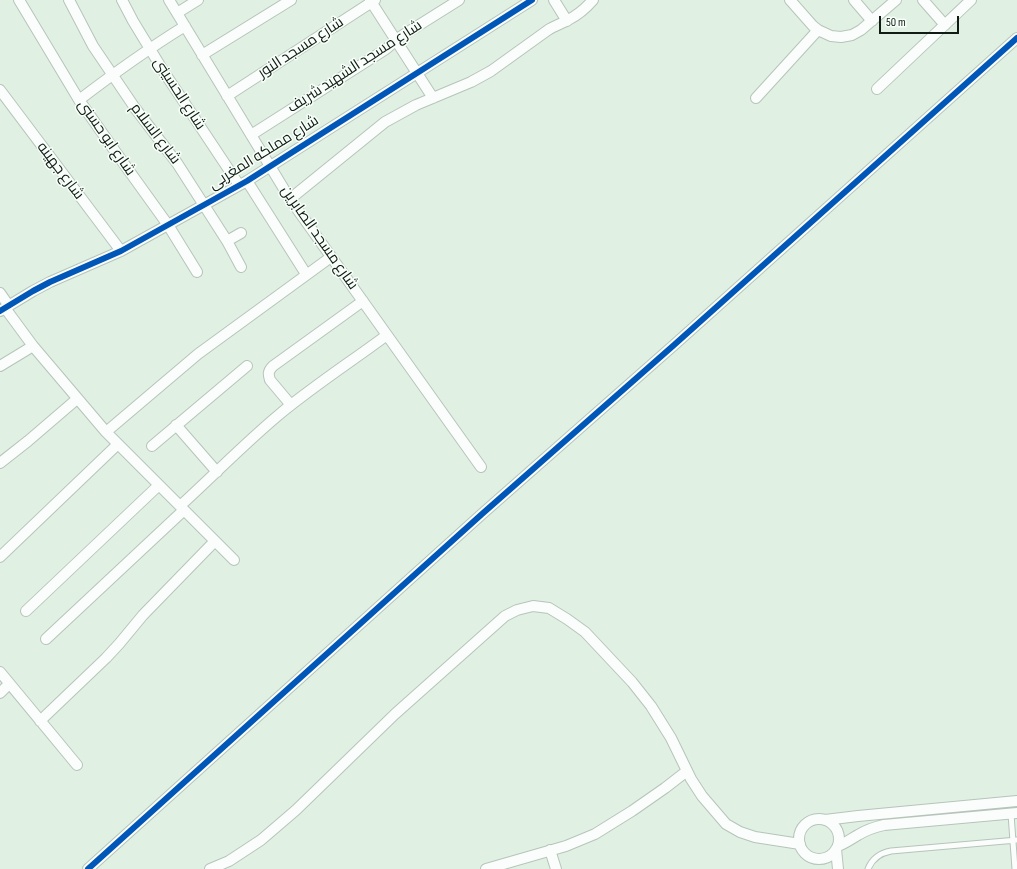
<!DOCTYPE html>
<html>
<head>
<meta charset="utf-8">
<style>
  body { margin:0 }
  #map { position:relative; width:1017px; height:869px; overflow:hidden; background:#e0f1e4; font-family:"Sofia Sans Condensed",sans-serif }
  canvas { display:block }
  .scale { position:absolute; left:879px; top:16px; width:80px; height:18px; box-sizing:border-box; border:2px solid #0f1b13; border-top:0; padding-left:5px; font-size:12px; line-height:14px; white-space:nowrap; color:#0f1b13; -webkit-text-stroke:3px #f8fef9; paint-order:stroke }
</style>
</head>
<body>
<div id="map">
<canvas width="1017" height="869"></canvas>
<div class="scale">50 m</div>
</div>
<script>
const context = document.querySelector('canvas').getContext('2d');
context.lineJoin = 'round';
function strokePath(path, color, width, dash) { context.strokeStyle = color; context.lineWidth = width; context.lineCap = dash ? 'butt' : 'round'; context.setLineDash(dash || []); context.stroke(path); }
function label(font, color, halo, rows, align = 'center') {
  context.font = font + ' "Sofia Sans Condensed",Cairo,sans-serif'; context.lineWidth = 3; context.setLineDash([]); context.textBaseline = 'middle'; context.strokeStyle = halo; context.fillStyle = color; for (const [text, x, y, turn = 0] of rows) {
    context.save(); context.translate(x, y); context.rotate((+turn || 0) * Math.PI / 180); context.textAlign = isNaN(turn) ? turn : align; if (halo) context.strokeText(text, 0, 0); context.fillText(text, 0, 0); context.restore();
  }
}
const lane = new Path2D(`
  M1011,814L1015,869
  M868,869C872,859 880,853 891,851L1017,840`);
const street = new Path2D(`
  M19,0L79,100L122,161L168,225L197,272
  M69,0L93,46L135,108L177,163L227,241L241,267
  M122,0L133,21L164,72L239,185
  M169,0L290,199L481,467
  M370,0L433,98
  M554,0L567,21
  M790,0L813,26L818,30L831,36L841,37L852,35L861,30L896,0
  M854,0L872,21
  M923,0L945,25
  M177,13L198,0
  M202,55L291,0
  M877,89L971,0
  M0,90L121,251
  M227,96L375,0
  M756,98L818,30
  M79,100C113,74 148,49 185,26
  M251,135L386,49L400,37L459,0
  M247,181L306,274
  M290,199L385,122L416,105L471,82L491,71L548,30C554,26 561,24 568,20C578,15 586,8 593,0
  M227,241L241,233
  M0,293L9,306
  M5,308L33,346L106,432L234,560
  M0,311L33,291L50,282L121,251L247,181L532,0
  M0,366L33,346
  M291,405L270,380C268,374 268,371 273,366L363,301
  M176,425L217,472
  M106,432L198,354L331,257
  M152,446L247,366
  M0,463L28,441L77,399
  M180,506C214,475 246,442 281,413C315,385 352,361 387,335
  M0,557L118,444
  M26,611L159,485
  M46,639L184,510
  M0,672L77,765
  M0,693L9,684
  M40,721L106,658L119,644L143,615L215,541
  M799 839a20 20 0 1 1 40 0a20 20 0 1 1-40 0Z
  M825,820L858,816L1017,801
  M838,846C846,843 851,839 858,835C866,830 875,827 884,825L1017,813
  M836,849L838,869
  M550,850L556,869
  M88,869L482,514L674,345L1017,38
  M210,869L229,861L261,840L296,810L395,714L505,616L517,610L533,606L549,608L567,619L585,632L632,682L651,706L671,738L691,779L702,796L726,824L740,832L755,837L800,844
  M486,869L566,846L595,834L632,811L665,788L687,771`);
const cycleway = new Path2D(`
  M0,311L33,291L50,282L121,251L247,181L532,0
  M88,869L482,514L674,345L1017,38`);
const streetNames = [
  ["شارع مسجد النور",301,48,-33],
  ["شارع مسجد الشهيد شريف",355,67,-33],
  ["شارع الحسينى",179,94,57],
  ["شارع السلام",155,134,53],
  ["شارع ابو حسنى",106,138,55],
  ["شارع مملكه المغربى",264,153,-32],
  ["شارع جهينه",60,171,53],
  ["شارع مسجد الصابرين",319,238,55]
];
strokePath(lane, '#b6c4ba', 7);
strokePath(street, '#b6c4ba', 12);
strokePath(lane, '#fafdfb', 5);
strokePath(street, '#fafdfb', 10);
strokePath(cycleway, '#0057b8', 6);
label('15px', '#0f1b13', '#f8fef9', streetNames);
</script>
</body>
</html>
